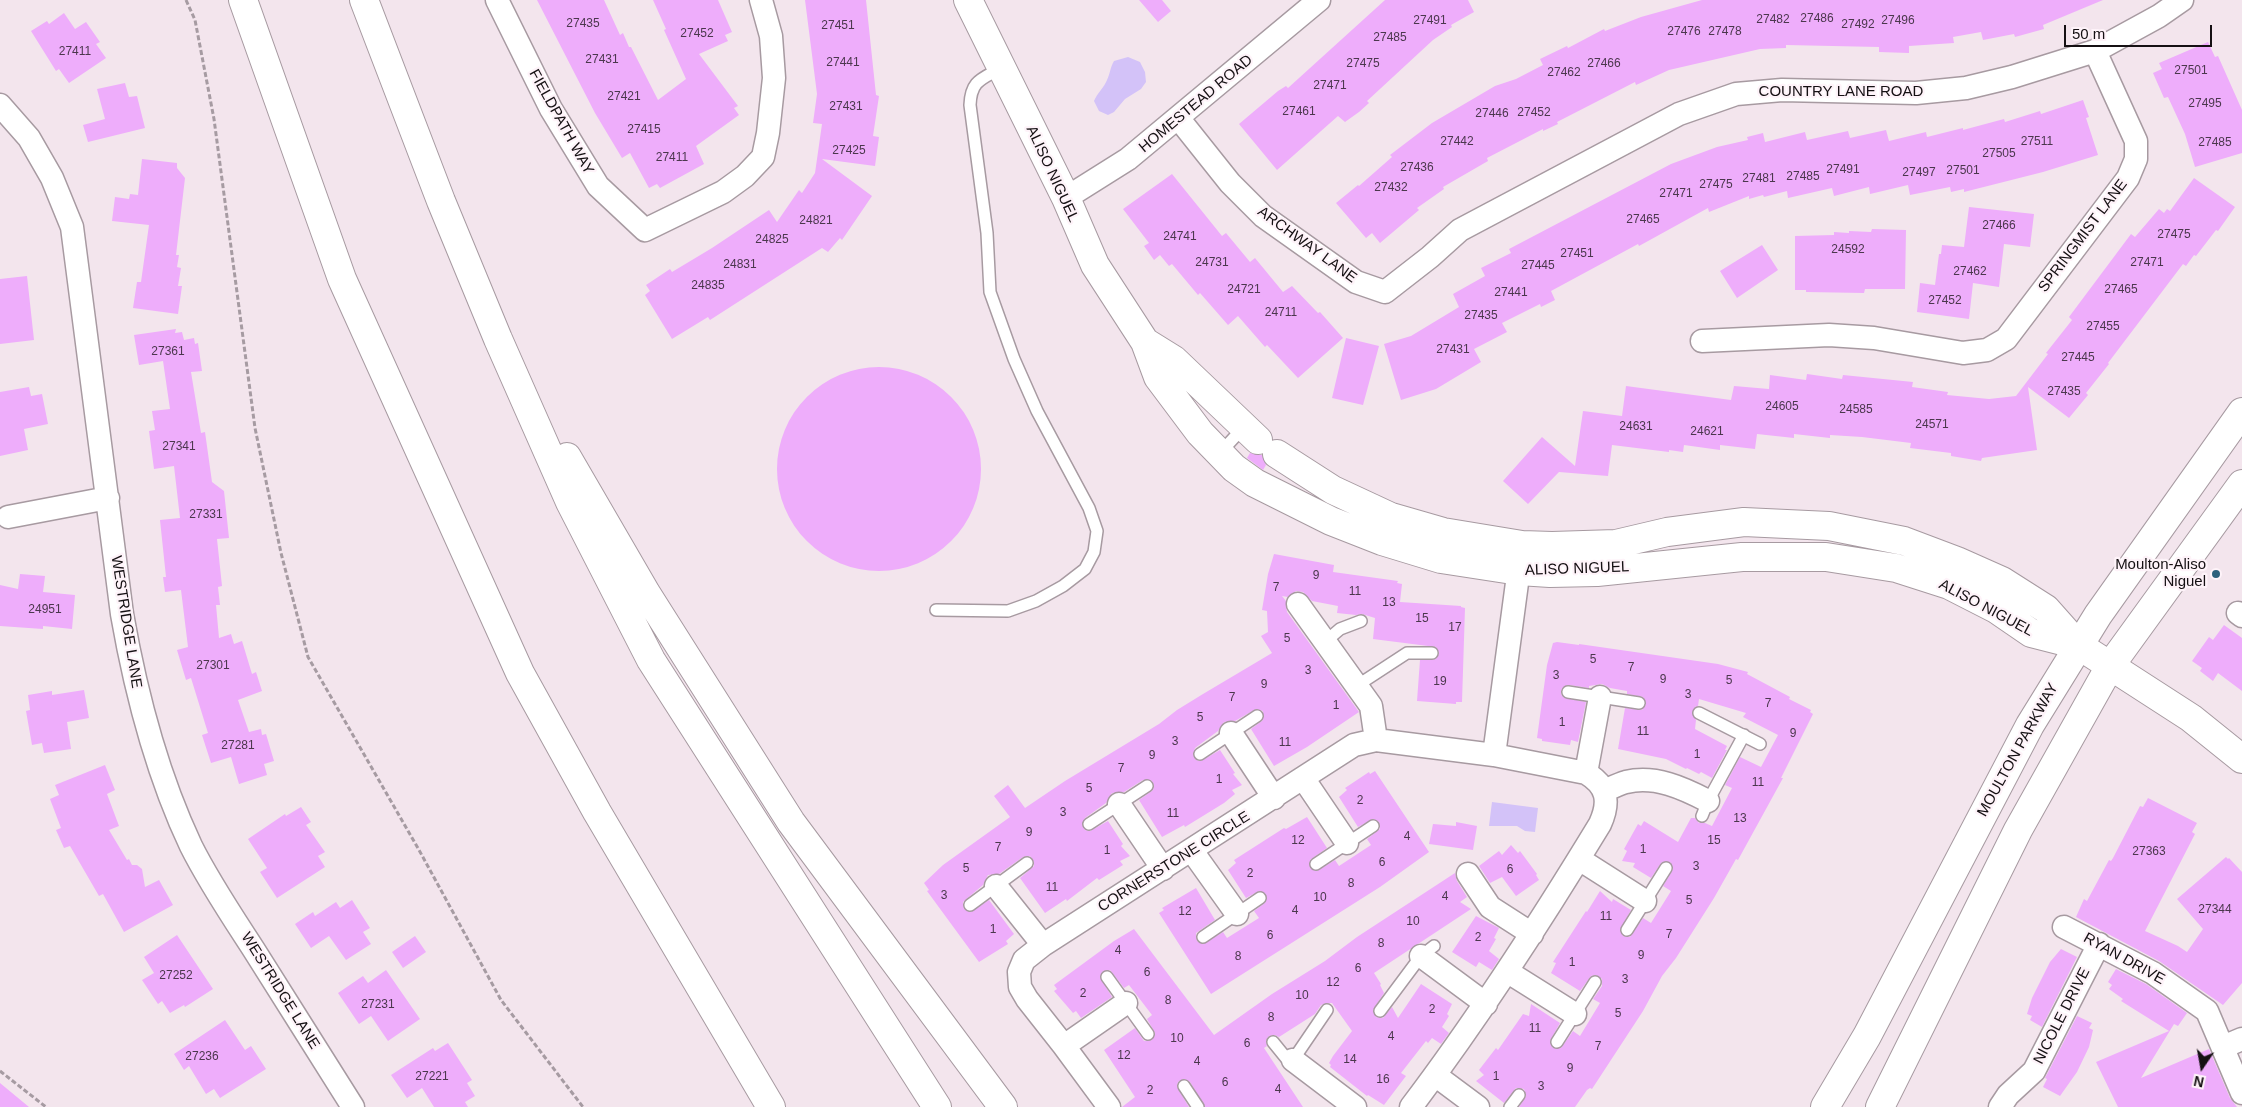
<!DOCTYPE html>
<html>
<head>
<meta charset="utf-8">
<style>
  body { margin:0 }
  #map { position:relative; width:2242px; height:1107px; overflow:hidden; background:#f3e5ed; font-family:Arial,sans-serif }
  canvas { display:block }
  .north { position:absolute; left:2177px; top:1042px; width:50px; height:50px; -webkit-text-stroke:4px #fef3f9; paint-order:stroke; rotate:192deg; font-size:14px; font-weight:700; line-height:20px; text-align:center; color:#151013 }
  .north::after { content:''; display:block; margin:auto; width:18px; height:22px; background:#151013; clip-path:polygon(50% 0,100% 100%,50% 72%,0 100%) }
  .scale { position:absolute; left:2064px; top:25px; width:148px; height:22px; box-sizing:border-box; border:2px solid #151013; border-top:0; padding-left:6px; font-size:15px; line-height:18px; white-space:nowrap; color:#151013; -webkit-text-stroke:4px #fef3f9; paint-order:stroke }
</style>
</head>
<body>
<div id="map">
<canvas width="2242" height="1107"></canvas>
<div class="north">N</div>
<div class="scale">50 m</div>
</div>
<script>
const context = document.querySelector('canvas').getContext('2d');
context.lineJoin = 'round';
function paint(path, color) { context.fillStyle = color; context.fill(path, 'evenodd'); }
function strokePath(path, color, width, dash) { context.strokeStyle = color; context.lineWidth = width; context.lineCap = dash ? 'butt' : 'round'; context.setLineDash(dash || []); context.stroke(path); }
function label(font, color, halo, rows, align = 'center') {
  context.font = font + ' Arial,sans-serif'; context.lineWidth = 4.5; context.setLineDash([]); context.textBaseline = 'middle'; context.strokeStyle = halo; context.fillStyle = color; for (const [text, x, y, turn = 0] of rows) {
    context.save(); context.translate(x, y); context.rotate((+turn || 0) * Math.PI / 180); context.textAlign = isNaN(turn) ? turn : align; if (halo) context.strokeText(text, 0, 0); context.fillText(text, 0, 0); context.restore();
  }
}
const water = new Path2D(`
  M1128,57L1140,62L1145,72L1146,82L1141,89L1125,99L1114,112L1108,115L1099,111L1094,101C1097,93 1104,88 1107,80C1110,74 1110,68 1114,61Z
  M1492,802L1538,808L1535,832L1525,831L1517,826H1489Z`);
const building = new Path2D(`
  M537,0H604L620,35L623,33L629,47H631L658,100L686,79L664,30L666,29L653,0H718L732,32L725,35L728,41L699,54L738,106L734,108L739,115L696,146L704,164L660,188L657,184L649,188L630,153L622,158L595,113Z
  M805,0H866L876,95L879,96L873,136L879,137L875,166L822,159L872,196L842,240L840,238L828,252L822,248L710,320L708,317L672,339L645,295L650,291L646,285L670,269L672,272L712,248L769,210L777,222L799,190L802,193L815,173L822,124L813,123L817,94Z
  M1139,0H1162L1171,11L1158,22Z
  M1385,0H1468L1474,12L1451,25L1452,27L1433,40L1367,101L1369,103L1359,112L1345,122L1338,116L1277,170L1239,124L1278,91L1286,86L1288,88Z
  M1702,0H2103L2043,25L2044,29L2015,37L2014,34L1983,40L1981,32L1953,37L1954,43L1909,46V53L1879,52V47L1786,45V48L1760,49L1669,70L1636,85L1635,82L1557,122L1558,124L1543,131V129L1487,158L1488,161L1443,187L1444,189L1417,208L1419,210L1380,243L1372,233L1366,238L1336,203L1358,185L1359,186L1392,157L1390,155L1432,123L1495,86L1516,79L1543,65L1540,59L1567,46L1568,48L1604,29L1605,31L1641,17Z
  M64,13L75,29L86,22L100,42L96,44L106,58L69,83L59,69L56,71L31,31L47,21L49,24Z
  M2208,42L2215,57L2218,56L2242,110V153L2195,167L2185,134L2168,97L2164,98L2153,73L2162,69L2159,63Z
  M125,83L129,97L137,96L145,128L88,142L83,125L105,119L97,89Z
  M2083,100L2089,117L2086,118L2098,155L2043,172L1964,192V189L1951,192L1950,187L1910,195L1908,185L1870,194L1869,187L1834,196L1832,188L1788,198L1787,191L1764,197L1763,195L1749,199V196L1709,212L1708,208L1639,246L1638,244L1551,291L1555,300L1541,307L1540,304L1502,323L1507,332L1474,349L1481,362L1436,389L1401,400L1384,344L1411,336L1459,307L1453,294L1485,276L1481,268L1511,253L1509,249L1671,164L1717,147L1748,140L1747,137L1763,133L1765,142L1805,132L1807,140L1848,131L1850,138L1886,130L1889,141L1926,132L1927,137L1963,128V130L2004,119L2005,122L2040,111L2041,114Z
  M142,159L177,163V168L185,178L176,255H179L177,267L181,268L178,286H182L178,314L133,308L137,282H141L149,225L112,221L115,197L129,199L130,194L138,195Z
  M1172,174L1222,236L1226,233L1250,262L1255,258L1283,292L1292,286L1318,313L1320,312L1343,338L1298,378L1267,345L1265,347L1238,316L1228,325L1200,293L1198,295L1172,264L1169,266L1160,255L1154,260L1144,246L1149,243L1123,209Z
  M2194,178L2235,207L2218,231L2216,230L2196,256L2194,255L2186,266L2183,264L2108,363L2109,364L2086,393L2088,395L2069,418L2028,387L2037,450L1982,458L1981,461L1951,456V453L1910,448L1911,443L1862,437L1830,435V438L1794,434V438L1757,434L1755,449L1720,445V450L1684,445L1683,452L1669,450V452L1612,445L1608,476L1559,472L1528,504L1503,481L1542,437L1575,466L1583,411L1622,416L1626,386L1731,400L1734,386L1769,389L1770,375L1806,380L1807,374L1842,379L1843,375L1913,382L1912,387L1948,392L1947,395L1989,399L2016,396L2048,354L2046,353L2072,320L2069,317L2131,234L2135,237L2159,209L2164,213L2167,209L2170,211Z
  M1969,207L2034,214L2030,247L2004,244L1999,287L1973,283L1969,319L1917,312L1920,283L1935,285L1939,254H1941L1942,245L1964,247Z
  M1872,229L1906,230L1905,289H1865L1864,293L1806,292V290H1795V236L1834,235V232L1849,233V231L1871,232Z
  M1762,245L1778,270L1737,298L1720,271Z
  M27,276L34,340L0,344V279Z
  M176,329L175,333L182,332L184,340L194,338L195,344L198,343L202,371L191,372L201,433L205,432L212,482L224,491L229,538L217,539L222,586L218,587L220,605H216L219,638L231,634L234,644L242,641L252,674L256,672L262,691L238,700L249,732L261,729L262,735L266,734L274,761L264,764L267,775L239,784L231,757L211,763L202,735L208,733L191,678L186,680L177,650L188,647L181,590L165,592L163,577H166L160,520L180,518L174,466L154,469L149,431L155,430L152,411L170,409L163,361L139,365L134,335Z
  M1346,338L1379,346L1363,405L1332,398Z
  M777 469a102 102 0 1 1 204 0a102 102 0 1 1-204 0Z
  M29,387L31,396L42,394L48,424L24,429L28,450L0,456V392Z
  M1250,453L1262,455L1266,465L1263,470L1247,458Z
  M1274,554L1334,565L1333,572L1398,581L1397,583L1402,584L1400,602L1461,606V607L1465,608L1462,702H1456V704L1417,701L1420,660L1436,659L1439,653L1436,647L1373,639L1375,618L1362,614L1356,615L1337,613L1338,606L1312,601L1303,592L1296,591L1288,597L1282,596L1286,601L1287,612L1359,712L1307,747L1274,766L1251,729L1263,720V711L1256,709L1235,721L1224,722L1218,731L1195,748L1193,755L1196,760L1201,761L1220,750L1235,773L1233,774L1242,785L1232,790L1235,794L1224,803L1185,827L1184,825L1162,837L1139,800L1153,790L1154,785L1151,780H1143L1124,792L1112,793L1106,803L1085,818L1082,825L1085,830L1090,831L1108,821L1123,844L1121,846L1130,856L1120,861L1123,865L1099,880L1097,878L1067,901L1066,899L1045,913L1020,878L1034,866V862L1030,856L1023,857L999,874L988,875L983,885L963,902L964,909L971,912L989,900L1014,934L1006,941L1008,944L979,962L927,891L929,890L924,883L943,865L1010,817L994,796L1008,785L1025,808L1065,781L1159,724L1177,710L1203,694L1272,653L1261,636L1268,632L1267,611L1262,610L1268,574Z
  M20,574L45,576L43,592L75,595L72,629L43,626V629L0,626V585L18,589Z
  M2224,625L2242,638V691L2218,673L2213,681L2200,671L2202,668L2192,661L2209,637L2213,640Z
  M1557,642L1579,645V644L1718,664L1748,672L1747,674L1790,697L1789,699L1811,710L1810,712L1813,714L1781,778H1783L1738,860L1736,859L1714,898L1676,958L1662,976L1643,1011L1592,1089L1590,1088L1587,1090L1575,1107H1519L1526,1096L1524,1089L1516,1088L1504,1103L1476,1081L1484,1075L1479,1070L1496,1048L1498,1050L1523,1014L1529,1016L1531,1004L1560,1023L1550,1041L1553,1048H1561L1573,1031L1580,1036L1600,1003L1593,999L1602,986V979L1596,975L1591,976L1580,991L1551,973L1556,963L1553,962L1586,911L1587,912L1600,891L1612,902L1613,899L1631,910L1620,930L1623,936L1630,937L1643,918L1651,923L1671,891L1663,886L1673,869L1670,862H1662L1651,878L1633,867L1635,863L1622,861L1627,851L1624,849L1638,824L1641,826L1644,821L1678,842L1691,818H1695L1699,823H1705L1712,826L1732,788L1725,785L1740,757L1761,767L1778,735L1743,717L1746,713L1699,699L1698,706L1695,707L1692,713L1696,720L1695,729L1727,746L1725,750H1727L1712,778L1701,772L1699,774L1687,768L1686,769L1666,759L1618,749L1625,708L1642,710L1646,704L1643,697L1627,694V691L1610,688L1602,684L1589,686V688L1569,685L1562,688L1561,694L1563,697L1586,702L1578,742L1571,740L1570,745L1542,741V739L1537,738L1547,665L1553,643Z
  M84,690L89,718L67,722L71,749L44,753L42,743L32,745L26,711L30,710L28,695L52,691V695Z
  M105,765L115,790L107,794L119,826L109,830L127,860L129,859L132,865H137L142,869L145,887L159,880L173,905L124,932L103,894L99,896L70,846L64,848L56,830L61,828L50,799L59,795L55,785Z
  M1375,771L1429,852L1380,887L1211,994L1159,913L1164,910L1162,908L1196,888L1215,920L1196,933L1197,941L1203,944L1223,932L1227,938L1259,918L1254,911L1266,902V894L1259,891L1246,898L1228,870L1236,863L1234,860L1284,828L1286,829L1307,817L1327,848L1310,860V868L1317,871L1335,860L1339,866L1371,845L1367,839L1380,829L1379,822L1373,819L1358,827L1339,797L1347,790L1345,788L1369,772L1370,774Z
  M2148,798L2197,823L2192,832L2195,834L2145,931L2178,946L2187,952L2203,929L2177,899L2226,857L2228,859L2229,858L2242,872V983L2223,1005L2159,961L2076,917L2084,899L2087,901L2109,860L2111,861L2113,858L2140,806L2143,807Z
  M301,807L311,822L306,825L325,852L318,856L325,867L277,898L260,872L267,868L248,839L285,814L286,816Z
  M1456,822L1477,826L1473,850L1429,844L1433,824L1456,826Z
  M1511,845L1518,853L1520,851L1537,874L1536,875L1539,880L1516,896L1502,877L1490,883L1479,866L1499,851L1502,855Z
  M1455,873L1457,881L1467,897L1460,902L1471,909L1374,973L1381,984L1380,985L1384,993L1373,1010L1376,1017L1383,1018L1392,1007L1398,1018L1421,984L1452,1004L1447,1014L1449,1016L1442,1027L1449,1033L1441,1044L1432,1038L1428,1043L1426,1041L1401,1073L1406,1076L1384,1105L1368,1095L1367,1096L1330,1067L1331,1065L1329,1063L1333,1056L1352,1031L1332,1003H1327L1321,1005L1315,1014L1279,1037L1275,1035L1269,1036L1266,1040L1267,1046L1264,1048L1303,1107H1205L1190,1082L1184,1079L1178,1082L1177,1087L1189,1107H1122L1135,1097L1104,1050L1135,1028L1144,1041L1152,1040L1155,1033L1147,1019L1152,1015L1129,985L1124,988L1110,970L1103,971L1100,977L1112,997L1081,1018L1076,1011L1073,1013L1054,991L1057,989L1054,985L1114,941L1134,929L1214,1035L1272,994L1325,961L1357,937Z
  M352,900L370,928L363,932L371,944L346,960L329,936L311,948L295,924L313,912L315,916L336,902L340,908Z
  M1476,916L1499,928L1494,938L1496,939L1489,951L1499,959L1492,970L1479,962L1476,967L1452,952Z
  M177,935L213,989L185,1007L184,1005L170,1013L162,1001L158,1004L142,980L154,973L144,957Z
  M415,936L426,952L403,968L392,952Z
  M2061,949L2077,957L2042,1027L2030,1020L2032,1016L2027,1014L2032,998L2050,962Z
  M2116,969L2146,984L2187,1013L2178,1026L2174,1024L2141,1078L2209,1049L2230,1098L2237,1107H2118L2096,1062L2169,1031L2121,1001L2123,999L2109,989L2112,985L2108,982Z
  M386,970L420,1019L388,1041L371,1016L359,1024L338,993L363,976L368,983Z
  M2077,1016L2092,1023L2089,1028L2093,1030L2089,1047L2077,1072L2060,1096L2043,1087L2047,1079L2045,1078Z
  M225,1020L245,1050L251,1046L266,1069L220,1098L214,1089L206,1094L189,1066L184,1070L174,1054Z
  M448,1043L472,1080L467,1083L475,1096L465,1102L468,1107H434L422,1088L407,1098L391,1075L433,1048L435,1051Z
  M0,1083L29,1107H0Z`);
const path = new Path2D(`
  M186,0L195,20L214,119L255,428L281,553L308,657L419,850L501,1000L583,1107
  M0,1071L46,1107`);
const lane = new Path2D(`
  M1219,454L1243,428
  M936,610L1008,611L1036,601L1063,586L1085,569L1094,552L1097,531L1089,508L1037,411L1014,359L990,292L987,233L970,105C971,80 982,79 1001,68
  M1326,641L1340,629L1361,621
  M1358,685L1407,653H1432
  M1568,692L1639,703
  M1699,713L1760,744
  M1200,754L1257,716
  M1702,816L1708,801L1744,735
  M1089,824L1147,786
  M1316,864L1373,826
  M970,905L1027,863
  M1627,930L1666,868
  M1203,937L1260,898
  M1107,977L1148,1034
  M1380,1011L1421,956L1434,946
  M1273,1042L1286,1058L1293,1060L1327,1010
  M1557,1042L1595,982
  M1184,1086L1198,1107
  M1510,1107L1519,1095`);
const street = new Path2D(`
  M497,0L551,109L598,186L645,230L723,192L745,176L763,157L768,133L774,78L771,36L761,0
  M0,105L29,138L52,178L72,227L122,614C136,694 156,772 191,846C209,882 232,916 254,950C287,1002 320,1055 353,1107
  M1179,119L1230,183L1263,216L1356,282L1385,292L1430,257L1460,230L1679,114L1736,94L1782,90L1916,93L1966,88L2012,77L2095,51L2159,16L2182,0
  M1066,198L1128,159L1319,0
  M1702,341L1829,335L1874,338L1963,353L1987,350L2006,339L2128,178L2136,159V141L2095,51
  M8,517L108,498
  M1298,604L1371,706L1376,740
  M2238,613L2242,616
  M1231,733L1274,798
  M1494,755L1521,553
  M1586,773L1600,697
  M1303,778L1347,843
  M1604,791C1611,788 1619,784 1626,782C1655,775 1683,788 1708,801
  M1119,804L1163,869
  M1192,851L1237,914
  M1579,859L1645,901
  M1468,874L1490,907L1532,934
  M996,886L1043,945
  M2064,927L2153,973L2207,1011L2242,1093
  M1421,956L1486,1004
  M1508,972L1575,1014
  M1064,1046L1126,1003
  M2223,1047L2242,1039
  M1293,1060L1355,1107
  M1435,1075L1478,1107
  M1109,1107L1064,1046L1027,999L1020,987L1019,972L1024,960L1043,945L1354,745L1376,740L1494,755L1586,773C1608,786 1610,802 1600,824C1541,921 1480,1016 1411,1107
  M2000,1107L2008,1095L2034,1071L2099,944`);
const secondary = new Path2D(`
  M968,0L1066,198L1095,265L1145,342L1158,377L1200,433L1234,468L1255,483L1331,521L1382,541L1441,559L1519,571L1550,573L1597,572L1742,557H1826L1896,568L1949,585L1996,609L2031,633L2078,645
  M1145,342L1174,360L1258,440
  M1277,454L1333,490L1391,517L1443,532L1522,545L1552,546L1616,544L1667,532L1744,522L1829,526L1904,541L1957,561L2002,581L2046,609L2078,645L2191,718L2242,759`);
const primary = new Path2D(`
  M1825,1107L1867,1036L2030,725L2098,615L2242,412
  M1880,1107L2018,830L2110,666L2242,484`);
const highway = new Path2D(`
  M243,0L342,279L520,673L597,812L771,1107
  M364,0L441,201L498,339L570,502L651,660L937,1107
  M567,457L646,593L791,822L1003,1107`);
const markers = [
  [2216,574,5,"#2d607c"]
];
const numberNames = [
  ["27486",1817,19],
  ["27482",1773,20],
  ["27491",1430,21],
  ["27496",1898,21],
  ["27435",583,24],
  ["27492",1858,25],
  ["27451",838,26],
  ["27476",1684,32],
  ["27478",1725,32],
  ["27452",697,34],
  ["27485",1390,38],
  ["27411",75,52],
  ["27431",602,60],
  ["27441",843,63],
  ["27475",1363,64],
  ["27466",1604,64],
  ["27501",2191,71],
  ["27462",1564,73],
  ["27471",1330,86],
  ["27421",624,97],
  ["27495",2205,104],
  ["27431",846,107],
  ["27461",1299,112],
  ["27452",1534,113],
  ["27446",1492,114],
  ["27415",644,130],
  ["27442",1457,142],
  ["27511",2037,142],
  ["27485",2215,143],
  ["27425",849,151],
  ["27505",1999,154],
  ["27411",672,158],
  ["27436",1417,168],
  ["27491",1843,170],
  ["27501",1963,171],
  ["27497",1919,173],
  ["27485",1803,177],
  ["27481",1759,179],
  ["27475",1716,185],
  ["27432",1391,188],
  ["27471",1676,194],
  ["27465",1643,220],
  ["24821",816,221],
  ["27466",1999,226],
  ["27475",2174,235],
  ["24741",1180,237],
  ["24825",772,240],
  ["24592",1848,250],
  ["27451",1577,254],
  ["24731",1212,263],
  ["27471",2147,263],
  ["24831",740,265],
  ["27445",1538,266],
  ["27462",1970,272],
  ["24835",708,286],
  ["24721",1244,290],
  ["27465",2121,290],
  ["27441",1511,293],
  ["27452",1945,301],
  ["24711",1281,313],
  ["27435",1481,316],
  ["27455",2103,327],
  ["27431",1453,350],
  ["27361",168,352],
  ["27445",2078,358],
  ["27435",2064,392],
  ["24605",1782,407],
  ["24585",1856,410],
  ["24571",1932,425],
  ["24631",1636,427],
  ["24621",1707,432],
  ["27341",179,447],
  ["27331",206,515],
  ["9",1316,576],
  ["7",1276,588],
  ["11",1355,592],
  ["13",1389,603],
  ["24951",45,610],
  ["15",1422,619],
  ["17",1455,628],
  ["5",1287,639],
  ["5",1593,660],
  ["27301",213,666],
  ["7",1631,668],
  ["3",1308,671],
  ["3",1556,676],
  ["9",1663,680],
  ["5",1729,681],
  ["19",1440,682],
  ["9",1264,685],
  ["3",1688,695],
  ["7",1232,698],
  ["7",1768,704],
  ["1",1336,706],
  ["5",1200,718],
  ["1",1562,723],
  ["11",1643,732],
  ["9",1793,734],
  ["3",1175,742],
  ["11",1285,743],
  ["27281",238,746],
  ["1",1697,755],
  ["9",1152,756],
  ["7",1121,769],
  ["1",1219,780],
  ["11",1758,783],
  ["5",1089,789],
  ["2",1360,801],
  ["3",1063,813],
  ["11",1173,814],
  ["13",1740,819],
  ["9",1029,833],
  ["4",1407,837],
  ["12",1298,841],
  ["15",1714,841],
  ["7",998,848],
  ["1",1643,850],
  ["1",1107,851],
  ["27363",2149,852],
  ["6",1382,863],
  ["3",1696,867],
  ["5",966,869],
  ["6",1510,870],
  ["2",1250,874],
  ["8",1351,884],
  ["11",1052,888],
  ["3",944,896],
  ["4",1445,897],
  ["10",1320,898],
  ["5",1689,901],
  ["27344",2215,910],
  ["4",1295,911],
  ["12",1185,912],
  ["11",1606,917],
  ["10",1413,922],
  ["1",993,930],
  ["7",1669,935],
  ["6",1270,936],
  ["2",1478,938],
  ["8",1381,944],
  ["4",1118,951],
  ["9",1641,956],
  ["8",1238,957],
  ["1",1572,963],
  ["6",1358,969],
  ["6",1147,973],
  ["27252",176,976],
  ["3",1625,980],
  ["12",1333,983],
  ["2",1083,994],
  ["10",1302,996],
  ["8",1168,1001],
  ["27231",378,1005],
  ["2",1432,1010],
  ["5",1618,1014],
  ["8",1271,1018],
  ["11",1535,1029],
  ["4",1391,1037],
  ["10",1177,1039],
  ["6",1247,1044],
  ["7",1598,1047],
  ["12",1124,1056],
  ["27236",202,1057],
  ["14",1350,1060],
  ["4",1197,1062],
  ["9",1570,1069],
  ["27221",432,1077],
  ["1",1496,1077],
  ["16",1383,1080],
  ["6",1225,1083],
  ["3",1541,1087],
  ["4",1278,1090],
  ["2",1150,1091]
];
const streetNames = [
  ["COUNTRY LANE ROAD",1841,92],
  ["HOMESTEAD ROAD",1196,104,-40],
  ["FIELDPATH WAY",561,122,61],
  ["ALISO NIGUEL",1052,174,65],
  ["SPRINGMIST LANE",2083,236,-53],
  ["ARCHWAY LANE",1307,245,36],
  ["ALISO NIGUEL",1577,569,-2],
  ["ALISO NIGUEL",1986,608,28],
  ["WESTRIDGE LANE",126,622,81],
  ["MOULTON PARKWAY",2018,750,-61],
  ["CORNERSTONE CIRCLE",1174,862,-32],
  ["RYAN DRIVE",2124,959,29],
  ["WESTRIDGE LANE",280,991,58],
  ["NICOLE DRIVE",2062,1016,-63]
];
const poiNames = [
  ["Moulton-Aliso",2206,565],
  ["Niguel",2206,582]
];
paint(water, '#d3c2f8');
paint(building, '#eeadfb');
strokePath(lane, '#a79aa1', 14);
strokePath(street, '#a79aa1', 25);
strokePath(secondary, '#a79aa1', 30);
strokePath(primary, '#a79aa1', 30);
strokePath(highway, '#a79aa1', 30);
strokePath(path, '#a69ba2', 3, [5, 2.5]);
strokePath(lane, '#fff', 11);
strokePath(street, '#fff', 22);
strokePath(secondary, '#fff', 28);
strokePath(primary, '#fff', 28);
strokePath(highway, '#fff', 28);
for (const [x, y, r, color] of markers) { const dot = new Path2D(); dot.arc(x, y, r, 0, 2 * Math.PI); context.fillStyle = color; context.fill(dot); strokePath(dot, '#fef3f9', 2); }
label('12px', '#4b374d', null, numberNames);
label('15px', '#151013', '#fef3f9', streetNames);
label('15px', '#151013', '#fef3f9', poiNames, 'right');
</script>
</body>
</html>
